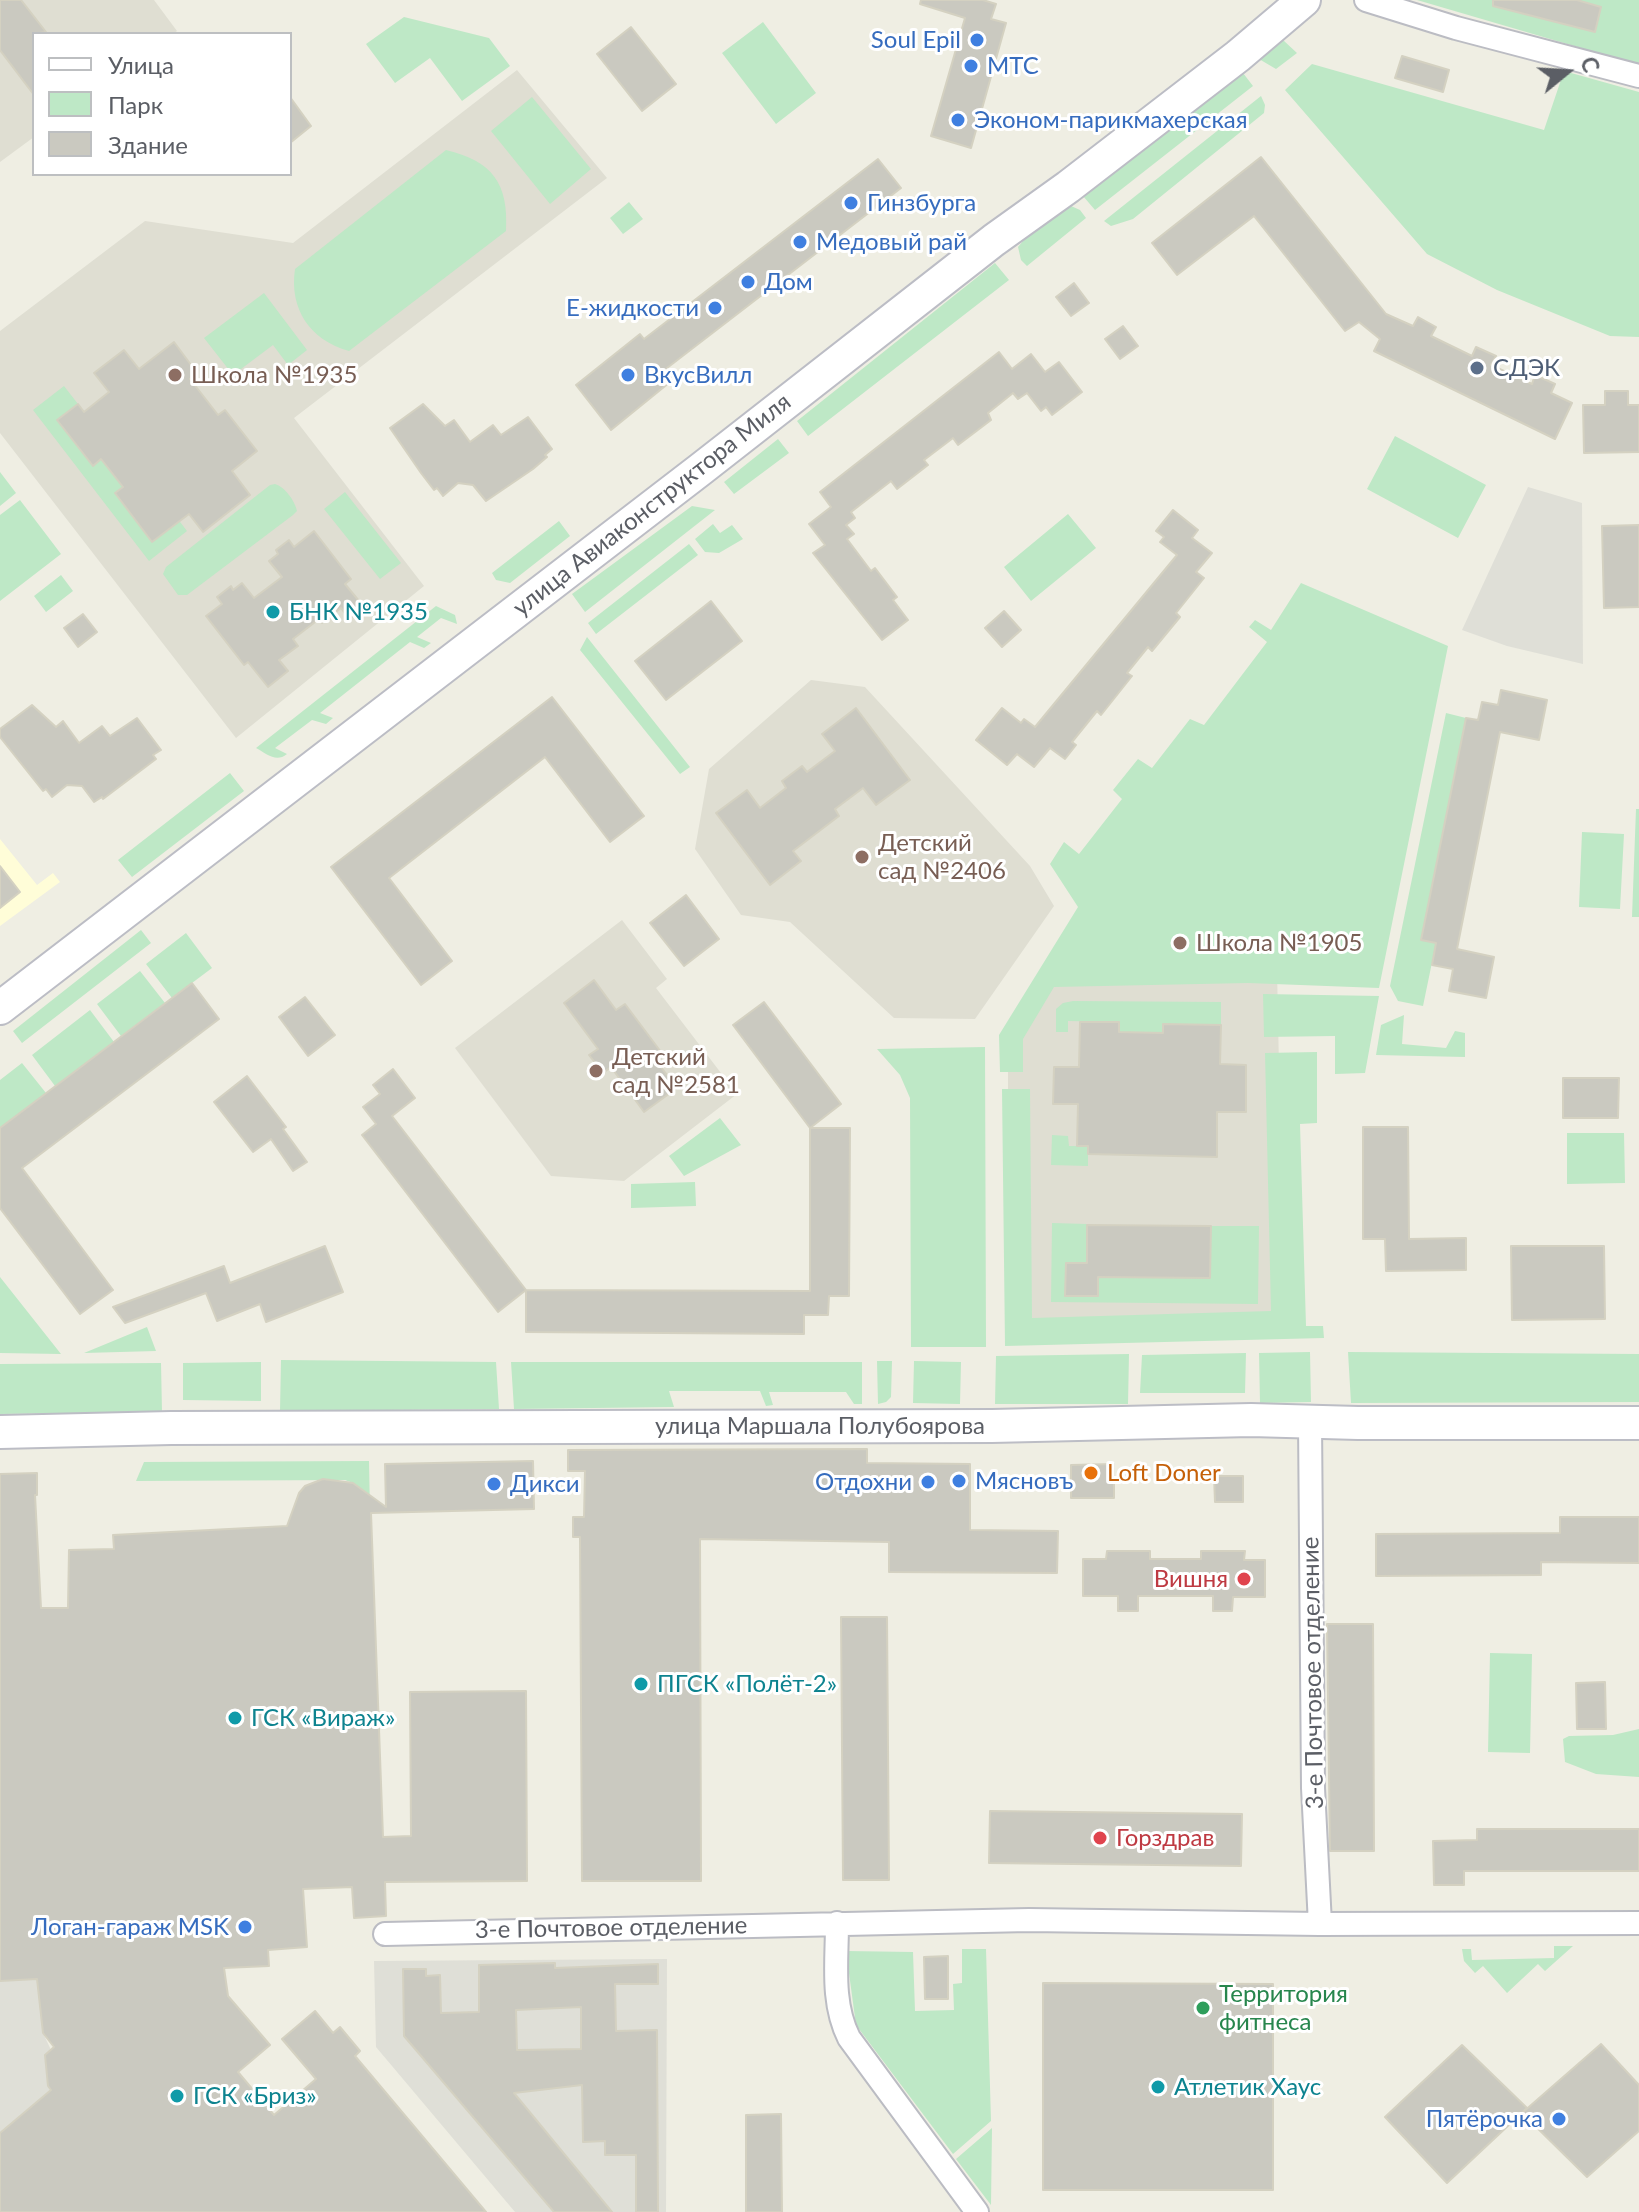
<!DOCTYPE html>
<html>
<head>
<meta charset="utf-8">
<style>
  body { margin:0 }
  #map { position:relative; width:1639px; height:2212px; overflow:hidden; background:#efeee3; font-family:Lato,sans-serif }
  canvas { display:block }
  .legend { position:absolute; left:32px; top:32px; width:260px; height:144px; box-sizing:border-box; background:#fff; border:2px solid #bdbfc1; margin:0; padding:10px 14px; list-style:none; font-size:24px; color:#5b5e65 }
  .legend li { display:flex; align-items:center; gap:16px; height:40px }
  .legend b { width:40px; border:2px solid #bdbfc1 }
  .north { position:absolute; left:1527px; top:32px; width:80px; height:80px; -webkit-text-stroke:6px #fff; paint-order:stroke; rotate:72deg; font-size:22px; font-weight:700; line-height:32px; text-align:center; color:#5b5e65 }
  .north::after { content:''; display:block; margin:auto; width:28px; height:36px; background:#5b5e65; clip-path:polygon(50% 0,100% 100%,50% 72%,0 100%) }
</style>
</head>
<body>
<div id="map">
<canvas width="1639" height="2212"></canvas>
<ul class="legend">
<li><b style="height:10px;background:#fff"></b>Улица</li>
<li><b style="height:22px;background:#bee8c6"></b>Парк</li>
<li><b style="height:22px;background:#cac9c0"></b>Здание</li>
</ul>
<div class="north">С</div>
</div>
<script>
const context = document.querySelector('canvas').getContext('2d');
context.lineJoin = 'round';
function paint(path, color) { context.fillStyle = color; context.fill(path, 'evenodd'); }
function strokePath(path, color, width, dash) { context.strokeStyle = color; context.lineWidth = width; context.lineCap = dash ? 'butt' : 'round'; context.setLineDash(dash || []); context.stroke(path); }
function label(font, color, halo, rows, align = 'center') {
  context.font = font + ' Lato,sans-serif'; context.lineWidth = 6; context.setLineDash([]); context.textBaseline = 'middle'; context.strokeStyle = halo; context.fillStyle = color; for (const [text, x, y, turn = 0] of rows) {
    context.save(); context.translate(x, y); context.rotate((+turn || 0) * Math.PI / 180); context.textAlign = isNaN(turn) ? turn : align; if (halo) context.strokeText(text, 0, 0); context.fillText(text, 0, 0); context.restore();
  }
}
const commercial = new Path2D(`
  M0,839L37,885L53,873L60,882L0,926Z`);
const industrial = new Path2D(`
  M1528,487L1582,503L1583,664L1507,646L1462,630Z
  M667,1959L666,2212H515L376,2047L374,1961Z
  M37,1979L43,2033L51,2050L185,2212H0V1981Z`);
const education = new Path2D(`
  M0,0H154L177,31L173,34H34V137L0,162Z
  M517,70L607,178L294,418L424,586L236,738L0,433V331L145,221L293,243Z
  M811,680L865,687L1030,866L1054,906L975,1019L894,1018L790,922L741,915L695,849L709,769Z
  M1089,917L1277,969L1284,1317L1008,1323V1035Z
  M622,920L667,979L656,988L737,1094L624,1181L551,1176L455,1048Z`);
const green = new Path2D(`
  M1417,0H1639V65Z
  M404,17L489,38L510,66L462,101L430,58L395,83L366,44Z
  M763,22L816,93L776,124L722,53Z
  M1283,40L1297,53L1276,69L1259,59Z
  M1312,64L1544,130L1564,71L1639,92V337L1610,336L1497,290L1427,254L1285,90Z
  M1243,73L1253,86L1095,210L1083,196Z
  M1261,96L1265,105L1264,113L1133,219L1111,226L1104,221Z
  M532,97L591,169L550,204L491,131Z
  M446,150C492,161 509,183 506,231L349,351C310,340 289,309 295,269Z
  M629,202L643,219L623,234L610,218Z
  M1071,206L1080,210L1086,218L1027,266L1021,260L1018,247C1033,228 1048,216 1071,206Z
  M995,263L1009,280L808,436L797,421Z
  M264,293L307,350L288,365L273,345L233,375L204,338Z
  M64,386L78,404L57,420L92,465L101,459L123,487L115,494L152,541L174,514L187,531L149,561L33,410Z
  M1395,436L1486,485L1458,538L1367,489Z
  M778,439L789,453L734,494L724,482Z
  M0,472L16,493L0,506Z
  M275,484C285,487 295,501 297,511L293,515L187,595H178L163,574L166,567L270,485Z
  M345,492L401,563L380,579L324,509Z
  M20,500L61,554L0,601V515Z
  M692,506L715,510L585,612L572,594Z
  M1068,514L1096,548L1031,601L1004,567Z
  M559,521L570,536L510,583L496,580L492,573Z
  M713,524L720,533L732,525L743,539L719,553L705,552L695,539Z
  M689,544L698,555L596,634L588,623Z
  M61,575L73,591L46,612L34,596Z
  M1301,583L1448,646L1379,988L1248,983L1054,987L1023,1039V1072H1000L999,1035L1078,907L1050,864L1064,842L1079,854L1122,799L1113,790L1138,759L1152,768L1190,719L1204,725L1267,642L1249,627L1255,620L1271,630Z
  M436,606L455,615L457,624L441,618L417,637L431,643L424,648L410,642L320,713L333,718L326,724L312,720L275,748L287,754C276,763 267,754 256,748Z
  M587,637L690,767L680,774L580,650Z
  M1446,713L1466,718L1422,939L1436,943L1423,1006L1398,1001L1390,986Z
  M230,773L244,791L132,877L118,860Z
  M1636,809H1639V917H1632Z
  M1582,832L1624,834L1620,909L1579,907Z
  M141,930L151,943L22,1043L13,1031Z
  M186,933L212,968L172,998L146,964Z
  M140,971L165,1003L121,1036L97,1004Z
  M1263,994L1379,996L1365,1073L1335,1074V1036L1264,1037Z
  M1073,1001L1221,1002V1025L1163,1024V1033L1119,1032V1022L1068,1021V1032H1056V1009L1063,1003Z
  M90,1010L114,1042L55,1086L32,1055Z
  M1404,1015L1402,1044L1446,1048L1455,1031L1465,1033V1057L1376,1055L1381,1025Z
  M985,1047L986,1347H911L910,1098L900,1075L877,1049Z
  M1317,1052V1123L1300,1124L1306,1326H1323L1324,1338L1005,1346L1002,1089H1030L1032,1318L1271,1311L1265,1053Z
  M22,1063L46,1093L0,1128V1080Z
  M720,1118L741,1145L684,1176L669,1156Z
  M1567,1133H1624L1625,1183L1567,1184Z
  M1052,1135L1068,1136L1069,1146H1088V1166L1051,1165Z
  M695,1182L696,1206L631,1208V1184Z
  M1052,1223L1087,1224V1263H1066V1296H1097L1098,1277L1210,1278L1211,1226H1259L1258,1304L1051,1302Z
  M0,1277L61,1354L0,1353Z
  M147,1327L156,1351L84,1353Z
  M1310,1352L1311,1402L1260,1403L1259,1353Z
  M1348,1352L1639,1354V1402L1351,1403Z
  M1246,1353L1245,1393H1140L1142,1355Z
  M1129,1354L1128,1404H995L996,1356Z
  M281,1360L496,1362L499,1409L280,1411Z
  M877,1361H892L891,1397L886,1402L878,1404Z
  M914,1361L961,1362L960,1404L913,1403Z
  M261,1362V1401L183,1400V1363Z
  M511,1362H862V1404H854L846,1392H769L773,1405L766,1406L760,1391H669L674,1407L514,1409Z
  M161,1363L162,1412L0,1414V1364Z
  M369,1461L370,1513L353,1483L345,1480L136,1481L144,1462Z
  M1490,1653L1532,1654L1530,1753L1488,1752Z
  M1639,1729V1777L1596,1774L1565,1762L1563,1739L1569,1736L1613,1735Z
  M1554,1946H1573L1545,1971L1538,1964L1507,1993L1483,1966L1475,1973L1464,1961L1462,1949H1471L1472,1960L1554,1958Z
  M962,1949H986L991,2121L953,2154L856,2025L846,1951L913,1952L915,2011L954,2010L953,1984L962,1983Z
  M992,2128L991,2205L956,2159Z`);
const building = new Path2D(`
  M0,0H21L46,32L34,34V95L0,50Z
  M921,0H983L996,4L991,19L1006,23L971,148L931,136L965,18L920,4Z
  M1493,0H1577L1601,7L1595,32L1493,6Z
  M631,27L676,84L642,111L597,54Z
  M1402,56L1449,70L1443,92L1395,78Z
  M290,97L311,126L290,143Z
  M1261,157L1386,314L1413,326L1418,317L1436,327L1431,336L1472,356L1476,347L1496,356L1491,365L1532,384L1535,375L1555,384L1551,393L1572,403L1555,439L1374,351L1380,339L1359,322L1345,331L1254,216L1177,275L1152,243Z
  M878,159L901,188L667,368L675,378L611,430L576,385L640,334L644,339Z
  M1074,283L1089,303L1071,316L1056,297Z
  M1123,326L1138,346L1120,359L1105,339Z
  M174,342L197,373L190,379L218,415L225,410L257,451L232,471L250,495L203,532L189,514L152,542L115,493L123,487L101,459L93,466L57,420L78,404L84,412L109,392L94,373L124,350L139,369Z
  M999,352L1012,369L1031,354L1045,372L1059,362L1082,392L1052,415L1046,407L1041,411L1027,393L1018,399L1013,393L988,413L991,420L958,445L953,438L924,460L928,465L897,489L891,481L851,512L855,518L846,525L854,534L847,539L871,571L875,568L897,597L893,600L908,620L882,640L813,553L825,545L809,524L831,507L820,492Z
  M1605,391H1628V405H1639V452L1584,453L1583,405H1605Z
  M423,404L445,426L454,420L470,442L493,425L501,435L528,417L552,449L545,455L547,457L533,469L486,501L473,485L458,483L443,496L437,488L434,490L421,473L390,428Z
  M1173,510L1198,530L1192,538L1212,553L1196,572L1204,578L1176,613L1180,617L1152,651L1148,647L1127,673L1132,676L1101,715L1097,711L1072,742L1076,745L1065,759L1050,748L1034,767L1017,754L1007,765L976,740L1002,708L1021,723L1024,719L1035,727L1049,710L1177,555L1160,542L1164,537L1156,531Z
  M1639,525V607L1604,608L1602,526Z
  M314,531L351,579L345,584L364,607L349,619L341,608L322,623L319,619L293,639L298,646L279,660L288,671L268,687L248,662L244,665L206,616L222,604L217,597L231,586L233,590L242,583L254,598L282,577L269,561L278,554L276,550L289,540L294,547Z
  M711,601L742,641L666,700L635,661Z
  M1004,611L1021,630L1002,647L985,628Z
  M83,614L97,632L78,647L64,628Z
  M1501,690L1547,700L1539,740L1500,732L1457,949L1494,957L1486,998L1449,991L1453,969L1432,965L1436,943L1421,940L1466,718L1478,720L1482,702L1498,705Z
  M552,697L644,816L610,842L545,757L389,878L452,961L421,985L331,867Z
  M32,705L56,727L63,721L79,743L102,726L110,736L137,718L161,750L153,755L156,759L103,799L102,797L94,802L82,786L67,785L52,797L46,789L43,791L0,737V729Z
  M856,708L910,780L876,805L863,788L835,809L839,816L793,851L801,861L770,885L716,813L747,790L760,808L786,788L782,781L802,766L807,772L835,751L822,734Z
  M0,866L20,892L0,908Z
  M686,895L719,939L684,966L650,923Z
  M594,980L616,1010L625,1004L661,1052L654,1058L677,1088L644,1112L611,1067L603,1073L589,1055L598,1049L564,1003Z
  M192,983L219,1019L22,1168L113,1290L80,1314L0,1208V1128Z
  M305,997L335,1035L308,1056L279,1017Z
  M764,1002L841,1104L810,1128L733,1025Z
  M1080,1022H1119V1032L1163,1033V1024L1221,1025L1220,1064L1246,1065V1112H1217V1157L1088,1154V1146H1077L1078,1104H1053L1054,1067H1079Z
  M393,1069L415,1098L392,1116L526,1290L498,1312L362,1135L376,1124L363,1107L380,1094L373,1085Z
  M247,1076L286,1127L283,1129L307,1162L293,1171L271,1139L253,1152L214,1102Z
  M1563,1078H1619L1618,1118H1563Z
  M1363,1127H1408L1409,1239L1466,1238V1270L1386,1271L1385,1239H1363Z
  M810,1128H850L849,1296H829L828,1315H804V1334L526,1332V1290L810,1291Z
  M1087,1225L1211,1226L1210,1278L1098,1277V1296H1065L1066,1263H1087Z
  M325,1246L343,1292L266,1322L260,1304L217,1321L206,1293L125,1323L113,1307L224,1266L230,1283Z
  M1511,1246H1604L1605,1319L1512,1320Z
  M867,1449V1463L970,1464V1530L1058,1531L1057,1573L889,1572V1542L700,1539L701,1881H582L580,1537H573V1517H584L585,1471H568V1450Z
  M533,1461L534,1509L371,1513L383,1837L411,1836L410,1692L526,1691L527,1881L385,1882L386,1916L354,1918L352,1887L303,1889L307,1947L268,1950L269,1966L224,1968L228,1996L270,2045L238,2072L274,2115L316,2079L282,2039L315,2011L333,2033L340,2027L360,2051L355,2056L486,2212H0V2133L51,2090L48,2086L45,2055L54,2047L43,2033L37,1979L0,1981V1474L37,1473V1495H35L41,1608H68L69,1550L114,1549L113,1535L287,1526L299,1493L305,1486L323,1479L353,1483L386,1507L385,1464Z
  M1114,1464V1498H1071V1465Z
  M1214,1476H1243V1502H1215Z
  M1560,1517H1639V1563L1541,1562V1575L1376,1576V1534L1560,1533Z
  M1107,1551H1150V1559H1201V1551H1245L1244,1560H1265V1597H1233L1232,1611H1213V1596H1138V1611H1118V1596H1083V1559H1106Z
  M841,1617H887L889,1880H843Z
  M1327,1624H1373L1374,1851H1330Z
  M1605,1682L1606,1729H1577L1576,1683Z
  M990,1811L1242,1814L1241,1866L989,1863Z
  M1477,1829H1639V1871H1464V1885H1434L1433,1841L1477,1840Z
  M948,1956V1999H925L924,1957Z
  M555,1963V1968L658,1964V1984H615L616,2031L657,2030L658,2212H636V2155H605V2141L583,2142L582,2085L514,2093L612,2212H554L404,2036L403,1969H426V1976L440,1975L441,2013L479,2012V1965ZM581,2007V2049L517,2050L516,2010Z
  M1043,1983L1273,1984V2190H1043Z
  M1601,2044L1639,2085V2131L1587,2177L1522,2113Z
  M1462,2045L1527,2108L1447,2183L1385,2117Z
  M781,2114L782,2212H746V2115Z`);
const street = new Path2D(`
  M1366,0L1456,28L1639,76
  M1310,1421L1313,1788L1320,1924
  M837,1923C837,1962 831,2002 849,2038L977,2212
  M385,1934L1029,1920L1320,1924L1639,1923`);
const secondary = new Path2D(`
  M0,1008L701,469L994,240L1068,187L1238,56L1304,0
  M0,1432L171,1428L992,1426L1251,1420L1358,1423H1639`);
const markers = [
  [977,40,8,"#3f7fe0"],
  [971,66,8,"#3f7fe0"],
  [958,120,8,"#3f7fe0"],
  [851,203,8,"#3f7fe0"],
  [800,242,8,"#3f7fe0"],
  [748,282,8,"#3f7fe0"],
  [715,308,8,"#3f7fe0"],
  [1477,368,8,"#5c6f8a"],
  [175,375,8,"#8d6e63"],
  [628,375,8,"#3f7fe0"],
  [273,612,8,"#0f9aa8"],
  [862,857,8,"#8d6e63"],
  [1180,943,8,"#8d6e63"],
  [596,1071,8,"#8d6e63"],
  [1091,1473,8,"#e8710a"],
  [959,1481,8,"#3f7fe0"],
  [928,1482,8,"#3f7fe0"],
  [494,1484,8,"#3f7fe0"],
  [1244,1579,8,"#e0444e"],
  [641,1684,8,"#0f9aa8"],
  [235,1718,8,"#0f9aa8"],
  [1100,1838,8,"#e0444e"],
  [245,1927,8,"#3f7fe0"],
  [1203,2008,8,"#2e9e5b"],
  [1158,2087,8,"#0f9aa8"],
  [177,2096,8,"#0f9aa8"],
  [1559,2119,8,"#3f7fe0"]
];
const shopNames = [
  ["Soul Epil",961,40,"right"],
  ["МТС",987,66],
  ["Эконом-парикмахерская",974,120],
  ["Гинзбурга",867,203],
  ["Медовый рай",816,242],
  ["Дом",764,282],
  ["Е-жидкости",699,308,"right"],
  ["ВкусВилл",644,375],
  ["Мясновъ",975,1481],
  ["Отдохни",912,1482,"right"],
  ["Дикси",510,1484],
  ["Логан-гараж MSK",229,1927,"right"],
  ["Пятёрочка",1543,2119,"right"]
];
const serviceNames = [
  ["СДЭК",1493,368]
];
const educationNames = [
  ["Школа №1935",191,375],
  ["Детский",878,843],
  ["сад №2406",878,871],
  ["Школа №1905",1196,943],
  ["Детский",612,1057],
  ["сад №2581",612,1085]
];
const streetNames = [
  ["улица Авиаконструктора Миля",652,505,-38],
  ["улица Маршала Полубоярова",820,1426],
  ["3-е Почтовое отделение",1313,1673,-91],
  ["3-е Почтовое отделение",611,1928,-1]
];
const cultureNames = [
  ["БНК №1935",289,612],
  ["ПГСК «Полёт-2»",657,1684],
  ["ГСК «Вираж»",251,1718],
  ["Атлетик Хаус",1174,2087],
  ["ГСК «Бриз»",193,2096]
];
const foodNames = [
  ["Loft Doner",1107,1473]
];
const healthNames = [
  ["Вишня",1228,1579],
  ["Горздрав",1116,1838,"left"]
];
const leisureNames = [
  ["Территория",1219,1994],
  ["фитнеса",1219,2022]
];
paint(commercial, '#fffdd8');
paint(industrial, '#dfdfd7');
paint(education, '#dfded2');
paint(green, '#bee8c6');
paint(building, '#cac9c0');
strokePath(building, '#d4d1c1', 2);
strokePath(street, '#bbbcc3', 26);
strokePath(secondary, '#bcbdc5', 36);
strokePath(street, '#fff', 22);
strokePath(secondary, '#fff', 32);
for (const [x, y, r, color] of markers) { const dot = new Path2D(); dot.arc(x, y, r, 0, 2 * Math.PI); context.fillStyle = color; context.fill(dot); strokePath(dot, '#fff', 3); }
label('24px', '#366cbe', '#fff', shopNames, 'left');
label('24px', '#4e5e75', '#fff', serviceNames, 'left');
label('24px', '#785e54', '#fff', educationNames, 'left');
label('24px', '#5b5e65', '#fff', streetNames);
label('24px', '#0d838f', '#fff', cultureNames, 'left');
label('24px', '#c56008', '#fff', foodNames, 'left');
label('24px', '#be3a42', '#fff', healthNames, 'right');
label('24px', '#27864d', '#fff', leisureNames, 'left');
</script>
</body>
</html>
